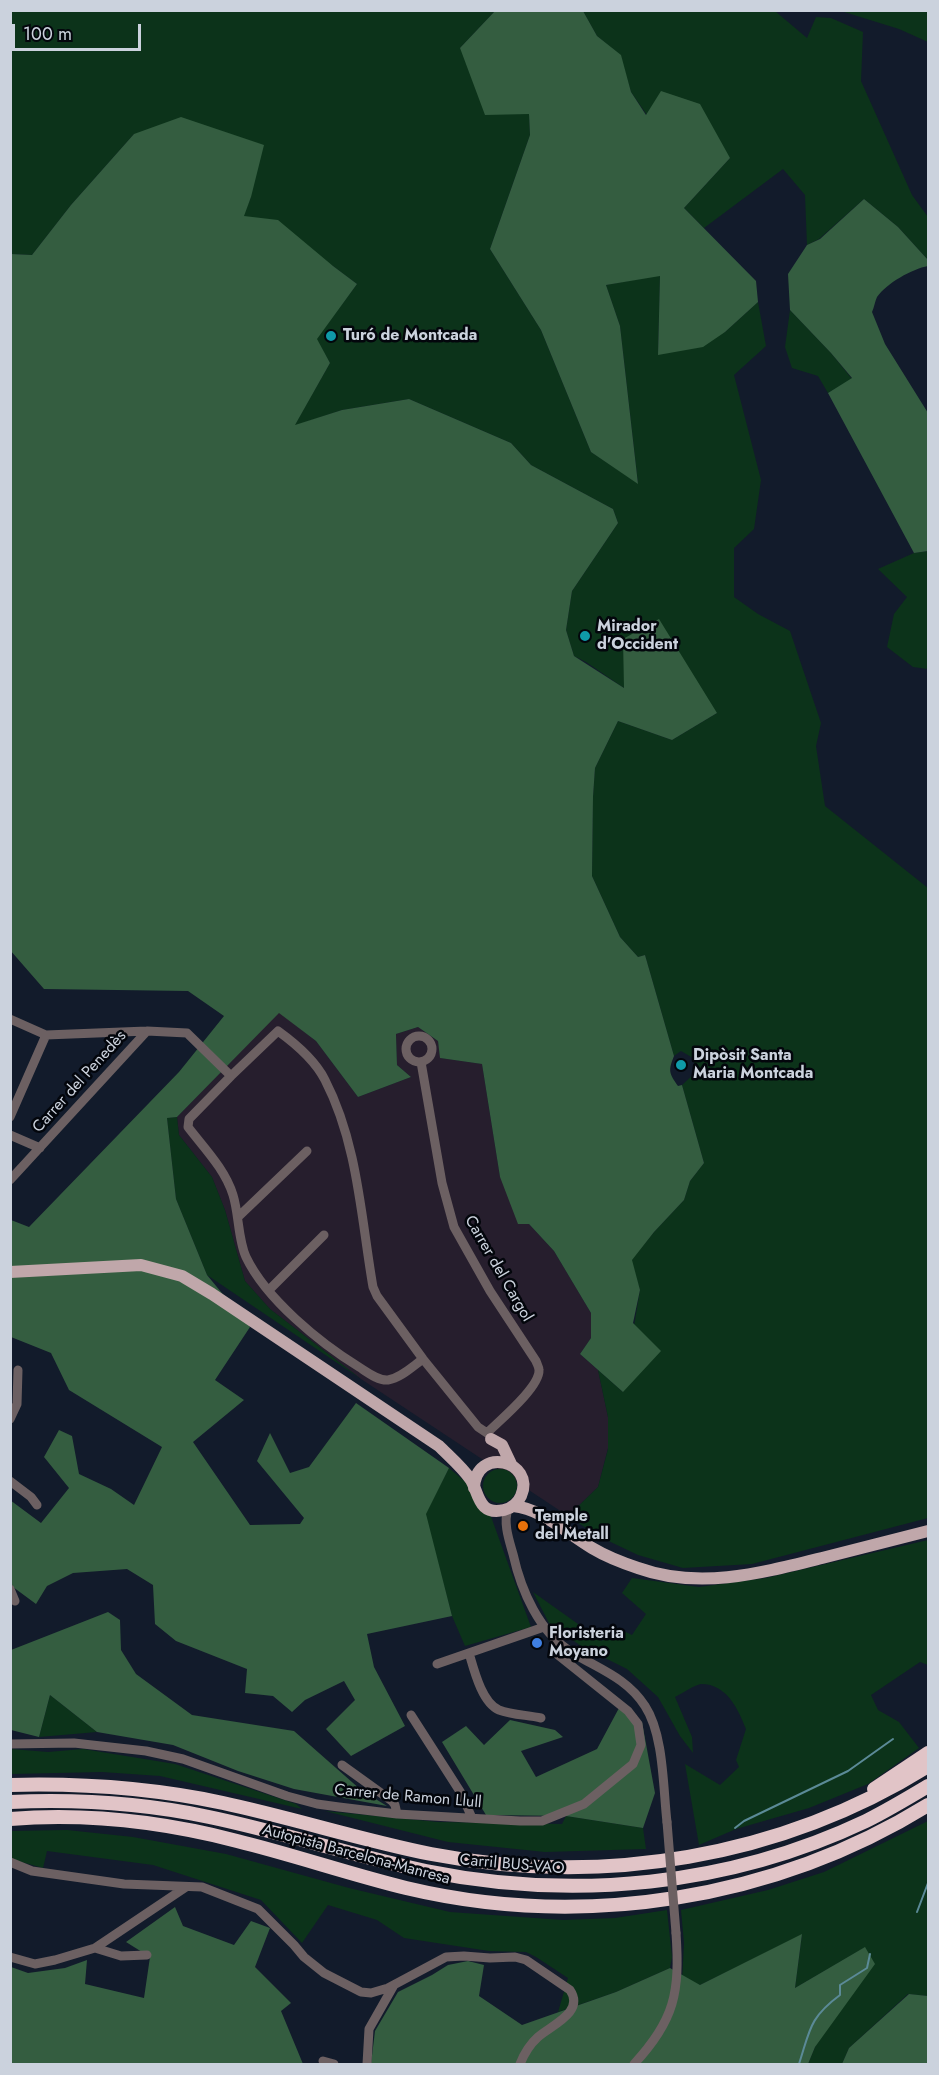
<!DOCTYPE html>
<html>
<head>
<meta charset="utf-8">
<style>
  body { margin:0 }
  #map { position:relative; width:939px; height:2075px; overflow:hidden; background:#121b2b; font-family:Jost,sans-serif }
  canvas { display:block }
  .frame { position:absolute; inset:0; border:12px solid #cbd2dd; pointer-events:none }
  .scale { position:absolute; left:12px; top:24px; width:129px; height:27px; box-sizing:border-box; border:3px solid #cbd2dd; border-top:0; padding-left:8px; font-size:18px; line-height:21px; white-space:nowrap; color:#cbd2dd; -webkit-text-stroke:4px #03060c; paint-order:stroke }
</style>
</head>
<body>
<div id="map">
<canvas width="939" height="2075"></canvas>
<div class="frame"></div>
<div class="scale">100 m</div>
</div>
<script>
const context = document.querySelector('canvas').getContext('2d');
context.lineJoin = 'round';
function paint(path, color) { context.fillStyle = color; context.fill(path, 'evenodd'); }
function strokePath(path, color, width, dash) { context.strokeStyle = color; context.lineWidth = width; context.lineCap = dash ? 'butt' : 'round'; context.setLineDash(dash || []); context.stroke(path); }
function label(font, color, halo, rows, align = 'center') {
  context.font = font + ' Jost,sans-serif'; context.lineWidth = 5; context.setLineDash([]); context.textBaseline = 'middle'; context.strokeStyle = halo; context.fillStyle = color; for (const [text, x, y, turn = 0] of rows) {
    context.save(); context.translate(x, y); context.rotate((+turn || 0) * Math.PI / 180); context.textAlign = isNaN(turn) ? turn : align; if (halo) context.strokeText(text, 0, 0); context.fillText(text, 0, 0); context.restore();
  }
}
const industrial = new Path2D(`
  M279,1012L316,1041L358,1097L411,1077L397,1065L396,1034L418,1027L438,1041L441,1058L482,1064L500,1177L529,1224L554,1251L591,1313V1338L580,1354L598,1370L608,1417V1448L598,1487L568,1516L361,1379L270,1309L245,1281L225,1210L212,1177L179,1135L177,1117Z`);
const green = new Path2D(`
  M10,11H495L460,48L529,114L530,135L490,249L541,330L591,452L638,483L620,326L606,285L660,275L658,354L725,332L758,302L766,346L734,375L761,480L754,529L734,548V597L758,614L790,631L821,723L816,746L825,806L928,888V1518L752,1564L683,1568L638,1555L598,1536L568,1516L598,1487L608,1449V1417L598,1370L623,1392L640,1290L631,1260L654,1232L684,1200L690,1181L704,1163L682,1085L696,1072L693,1058L681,1051L674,1056L645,955L638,957L620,937L592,876L593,797L595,768L618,721L672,740L717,713L624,688L586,662L574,656L566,630L572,591L618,523L613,509L531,465L511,443L409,399L342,410L294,426L330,363L316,339L357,284L333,266L243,216L251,197L134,134L71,205L32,255L11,254Z
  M583,11H775L807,38L816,17L831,18L863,32L861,81L912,195L928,217V260L898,227L864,199L819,239L807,245L805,195L783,169L704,228L684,208L730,158L647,115L631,92L620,55L597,36Z
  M841,11H928V42L899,29Z
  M790,310L831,353L852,379L828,393L818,376L792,368L785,347Z
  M928,551V669L913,667L887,647L894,614L907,597L878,569L914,553Z
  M177,1117L179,1135L212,1177L225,1210L245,1281L270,1309L361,1379L207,1275L176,1199L167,1118Z
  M449,1468L469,1485L489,1511L531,1627L465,1646L452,1616L425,1514Z
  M483 1486a17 17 0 1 1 34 0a17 17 0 1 1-34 0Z
  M928,1540V1665L920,1662L871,1695L878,1710L899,1722L919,1748L868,1784L809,1808L736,1829L699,1845L685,1764L720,1785L739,1767L736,1760L746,1729C738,1709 727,1684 701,1684C694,1685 683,1693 675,1697L692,1737L693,1753L680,1736L658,1697L627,1669L581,1646L549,1623L533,1592L602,1641L611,1625L632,1635L646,1614L622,1593L632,1578L699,1587L766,1578Z
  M50,1695L97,1732L39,1737Z
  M11,1749L48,1752L83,1749L175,1764L296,1804L302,1809L160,1776L102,1772L11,1774Z
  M325,1811L438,1822L562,1824L566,1816L643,1828L646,1849L545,1852L448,1842Z
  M928,1821V1996L908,1994L849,2048L842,2064H808L815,2047L864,1948L795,1988L802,1935L700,1985L682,1982L684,1943L681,1910L768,1890L824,1872Z
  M67,1830L133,1837L226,1854L349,1888L450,1912L563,1920L615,1918L667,1910L672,1957L670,1968L616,1992L558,2012L568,1978L536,1957L526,1952L489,1951L404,1938L377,1920L328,1905L302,1943L261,1900L153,1865L47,1851L43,1868L11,1859L10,1831Z`);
const forest = new Path2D(`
  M495,11H583L597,36L621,55L631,92L646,115L661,91L700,104L730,158L684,208L756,281L758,302L725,332L703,347L658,355L660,276L606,285L620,326L638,484L591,452L541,330L490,249L530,135L529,114L485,115L460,48Z
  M181,117L264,145L251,197L244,216L278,220L333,266L357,284L317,339L330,363L295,425L342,410L409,399L511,443L531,465L613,509L618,523L572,591L566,630L574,656L624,688L623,639L659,619L717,713L672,740L618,721L595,768L593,797L592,876L620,937L638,957L645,955L674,1056C668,1071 669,1073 678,1086L682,1085L704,1163L690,1181L684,1200L654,1232L632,1260L640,1290L633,1323L661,1351L623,1392L580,1354L591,1338V1313L554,1251L529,1224H518L500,1177L482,1064L440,1058L438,1041L418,1027L396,1034L397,1065L411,1077L358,1097L316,1041L279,1013L177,1117L167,1118L176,1199L207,1275L250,1327L215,1380L244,1400L193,1442L250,1525L300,1524L304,1518L257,1461L270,1433L290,1473L309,1467L356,1403L449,1468L426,1514L452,1616L367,1634L374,1667L405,1726L351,1756L326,1729L355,1700L344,1681L305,1700L292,1712L273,1696L245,1693L247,1669L176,1641L155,1624L153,1585L127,1569L73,1573L47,1586L36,1604L13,1587L10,1580V1500L41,1523L69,1488L44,1457L59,1430L72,1436L79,1474L111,1489L134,1505L162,1447L69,1390L51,1353L11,1337V1220L29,1227L179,1072L224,1016L188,991L44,989L10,950L11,254L32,255L71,205L134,134Z
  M864,199L898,227L928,260V266C912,269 887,283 877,297C875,301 874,308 872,312L885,344L928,413V551L914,553L828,393L852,378L831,353L790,310L788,274L807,245L820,239Z
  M108,1612L120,1620L121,1650L136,1674L192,1715L294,1731L361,1790L387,1806L294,1789L238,1771L173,1745L97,1732L50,1695L39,1737L11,1730V1650Z
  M619,1708L642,1722L655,1793L643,1828L566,1816L486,1815L442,1742L466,1726L484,1745L510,1720L555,1730L563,1737L521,1751L536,1777L597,1749Z
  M175,1907L183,1926L234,1945L251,1921L270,1928L255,1967L291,2003L281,2011L303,2064H11V1967L28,1973L65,1968L87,1960L85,1984L144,1998L150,1957L126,1942Z
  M802,1934L795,1988L865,1947L875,1964L815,2047L808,2064H371L375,2031L398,1992L432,1975L448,1965L468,1961L484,1965L479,1996L522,2025L616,1992L670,1968L700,1985Z
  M909,1994L928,1996V2064H842L849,2048Z`);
const stream = new Path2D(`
  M735,1828L744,1821L848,1771L893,1739
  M917,1912L928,1883
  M799,2064C810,2030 809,2018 840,1995V1985L867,1968L870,1954`);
const minor = new Path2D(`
  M10,1019L46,1035L147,1031L187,1033L231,1076
  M406 1049a13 13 0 1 1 26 0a13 13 0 1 1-26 0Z
  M421,1062L442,1183L454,1227L490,1291L536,1361C537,1364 539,1367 539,1370C540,1387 499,1421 487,1433L478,1427L423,1359L377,1296L373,1287C361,1218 358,1144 325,1080C315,1060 296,1044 278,1031L231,1076L189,1119L188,1127C204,1148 225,1169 233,1195C239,1214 238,1240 246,1257C266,1299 320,1343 359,1367C367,1372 378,1381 388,1380C401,1378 413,1366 423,1359
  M10,1117L46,1035
  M10,1135L40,1148
  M10,1180L147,1031
  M238,1217L307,1151
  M269,1290L324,1235
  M10,1419L17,1404L18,1370
  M10,1481L31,1497L37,1505
  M508,1509C503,1523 509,1540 513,1554C521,1590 539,1633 573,1653C599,1669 627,1678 645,1706C664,1735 663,1788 667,1822
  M10,1589L15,1601
  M469,1653C474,1670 482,1703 499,1710C512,1715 528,1715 541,1718
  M437,1664L544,1627
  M411,1715L461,1793L472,1818
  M10,1744L74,1743L146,1751L183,1759L287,1796L317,1804L339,1807L397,1814L520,1821H542L584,1804L633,1764L641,1745L638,1724L628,1711L558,1655L556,1648L558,1642
  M342,1765L392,1801L395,1805L397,1814
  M10,1862L32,1871L124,1884L202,1887L258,1909L294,1945L304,1957L324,1973L361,1992L371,1993L388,1988L446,1957L464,1956L490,1958L515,1957L526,1960L570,1990C585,2012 552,2025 538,2037C529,2045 524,2054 520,2064
  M95,1948L121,1956L147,1955
  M10,1957L35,1964L55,1960L95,1948L186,1887
  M323,2061L334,2064
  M367,2064L369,2029L394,1985
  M634,2064C675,2020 680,1992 676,1933`);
const major = new Path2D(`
  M10,1272L141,1265L182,1276L212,1294L439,1446C450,1457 462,1467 471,1480C479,1493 478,1516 504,1510C512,1508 518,1503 521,1496C536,1461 476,1445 474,1488
  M491,1439L502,1445L511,1464
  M513,1506C541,1508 568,1534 592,1548C607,1557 623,1563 638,1568C699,1590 762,1573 822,1558C858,1549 893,1540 928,1531`);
const highway = new Path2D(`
  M10,1785C83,1783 152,1788 223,1803C293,1818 361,1840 431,1854C602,1887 780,1858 928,1766
  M874,1789L928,1753
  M10,1802C77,1799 143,1803 209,1817C282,1832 353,1856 426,1871C574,1901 729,1886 866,1821C888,1810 908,1798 928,1786
  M10,1819C86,1813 164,1822 237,1841C294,1855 349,1874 406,1888C583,1930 774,1900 928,1805`);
const minorBridge = new Path2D(`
  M667,1822L676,1933`);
const markers = [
  [331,336,6,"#0f9aa8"],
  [585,636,6,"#0f9aa8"],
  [681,1065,6,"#0f9aa8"],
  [523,1526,6,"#e8710a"],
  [537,1643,6,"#3f7fe0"]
];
const poiNames = [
  ["Turó de Montcada",343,336],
  ["Mirador",597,627],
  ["d'Occident",597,645],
  ["Dipòsit Santa",693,1056],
  ["Maria Montcada",693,1074],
  ["Temple",535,1517],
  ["del Metall",535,1535],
  ["Floristeria",549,1634],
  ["Moyano",549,1652]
];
const streetNames = [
  ["Carrer del Penedès",80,1082,-48],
  ["Carrer del Cargol",498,1269,60],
  ["Carrer de Ramon Llull",408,1797,5],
  ["Autopista Barcelona-Manresa",356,1855,15],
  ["Carril BUS-VAO",512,1865,5]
];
paint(industrial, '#261e2d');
paint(green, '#0c331a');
paint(forest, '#345d40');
strokePath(stream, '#5b8a97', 2);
strokePath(minor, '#6c6062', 9);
strokePath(major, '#c0a7aa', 12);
strokePath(highway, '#e1c4c7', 14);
strokePath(minorBridge, '#6c6062', 9);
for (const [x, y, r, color] of markers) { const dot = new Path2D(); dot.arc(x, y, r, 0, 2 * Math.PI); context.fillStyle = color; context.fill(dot); strokePath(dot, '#03060c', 2); }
label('bold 16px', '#cbd2dd', '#03060c', poiNames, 'left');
label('16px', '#cbd2dd', '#03060c', streetNames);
</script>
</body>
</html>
